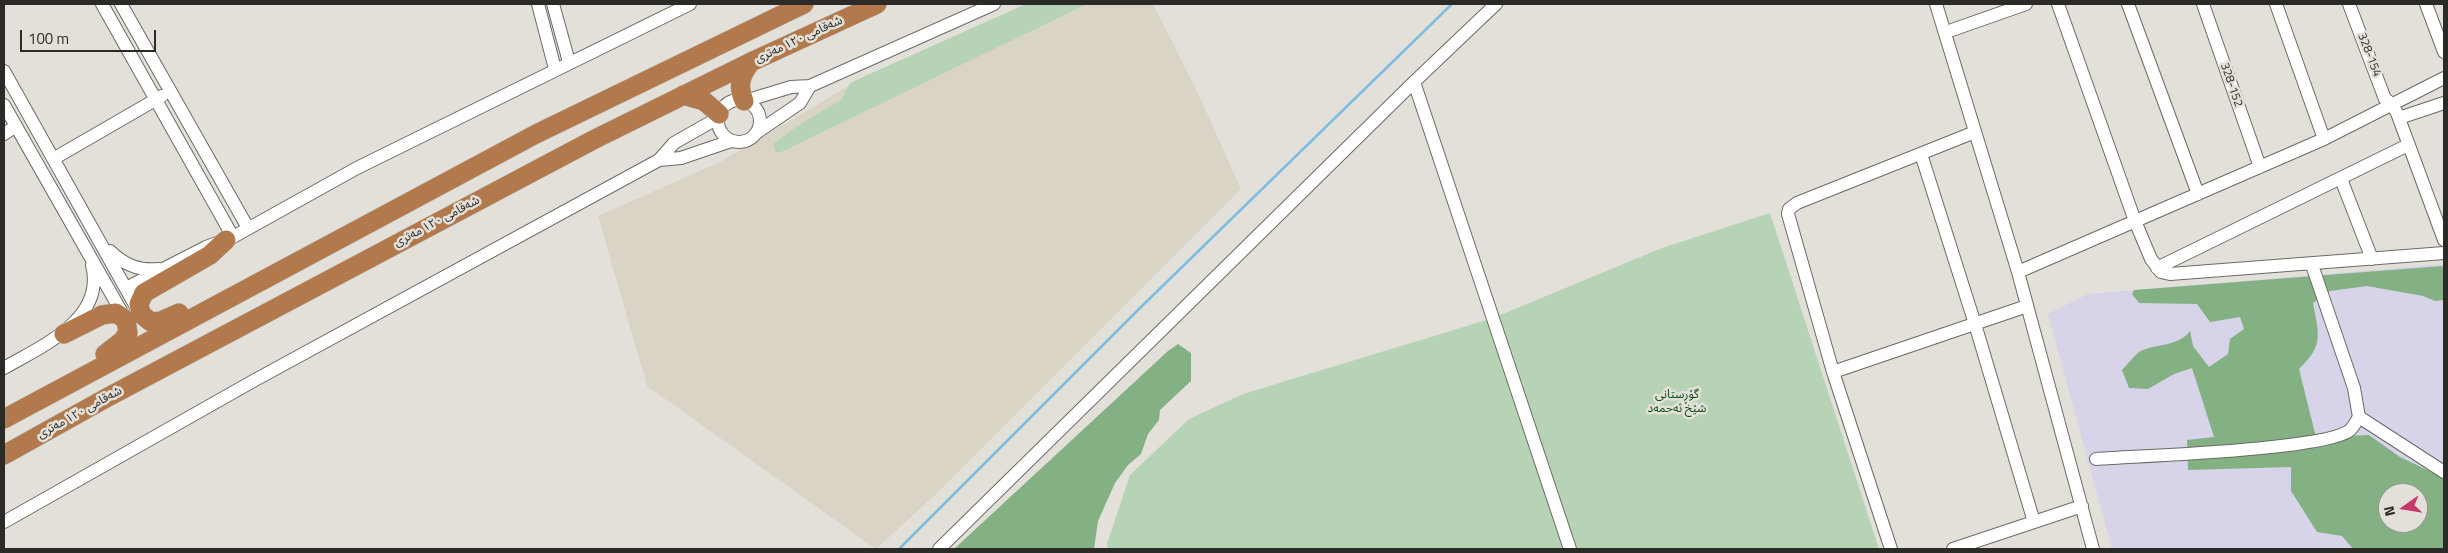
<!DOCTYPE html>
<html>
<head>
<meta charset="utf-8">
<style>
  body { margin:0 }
  #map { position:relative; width:2448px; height:553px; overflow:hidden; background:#e3e0d9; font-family:"Titillium Web",sans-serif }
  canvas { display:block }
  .frame { position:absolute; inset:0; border:5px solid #2b2a27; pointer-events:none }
  .north { position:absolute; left:2378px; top:483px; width:50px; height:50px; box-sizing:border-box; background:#e3e0d9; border:1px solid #999792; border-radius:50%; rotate:257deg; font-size:14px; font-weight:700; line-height:20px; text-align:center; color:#2b2a27 }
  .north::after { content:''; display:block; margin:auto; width:18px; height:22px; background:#c5396a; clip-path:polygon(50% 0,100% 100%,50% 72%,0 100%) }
  .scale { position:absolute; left:20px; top:30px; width:136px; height:22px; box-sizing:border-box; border:2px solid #2b2a27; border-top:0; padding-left:6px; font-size:15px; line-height:18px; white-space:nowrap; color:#2b2a27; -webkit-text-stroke:4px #e3e0d9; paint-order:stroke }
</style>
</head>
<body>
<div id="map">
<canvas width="2448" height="553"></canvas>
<div class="frame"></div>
<div class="north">N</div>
<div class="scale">100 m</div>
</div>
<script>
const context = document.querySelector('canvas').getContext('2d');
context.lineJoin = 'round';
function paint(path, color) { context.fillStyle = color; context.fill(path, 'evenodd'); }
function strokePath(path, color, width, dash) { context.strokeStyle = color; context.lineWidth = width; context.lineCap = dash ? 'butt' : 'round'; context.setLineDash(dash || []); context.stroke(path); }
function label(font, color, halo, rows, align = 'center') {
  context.font = font + ' "Titillium Web","Noto Sans Arabic",sans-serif'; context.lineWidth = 5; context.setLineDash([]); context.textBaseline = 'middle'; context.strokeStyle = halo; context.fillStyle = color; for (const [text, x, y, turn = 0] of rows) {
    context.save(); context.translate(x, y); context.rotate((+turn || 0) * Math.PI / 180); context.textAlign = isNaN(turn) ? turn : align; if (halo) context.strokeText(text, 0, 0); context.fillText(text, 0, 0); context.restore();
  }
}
const built = new Path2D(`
  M1026,4H1153L1197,91L1241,189L935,495L876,549L647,386L598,216L720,162L867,75Z`);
const industrial = new Path2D(`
  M2443,264L2444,549H2112L2048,314L2088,294ZM2388,493H2418V523H2388Z`);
const green = new Path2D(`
  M1026,4H1087L781,152H776L773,144L799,125L842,99L850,83Z
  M1770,213L1879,549H1108L1107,544L1130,475L1189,419L1243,394L1493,318L1662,248Z`);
const forest = new Path2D(`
  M2442,266L2444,271V300L2435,301L2423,296L2367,286L2330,291L2313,303C2319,335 2324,345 2299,369L2316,437L2369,435L2400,457L2444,478V549H2353L2342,536L2317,532L2291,491V467L2188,470L2187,440L2214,437L2192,368L2174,374L2148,389L2129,388L2122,370C2127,365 2133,357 2139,352C2154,343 2177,348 2190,331L2193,346L2209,367L2228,354L2230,339L2244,329L2240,317L2210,322L2197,304L2139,303L2132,294L2134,290ZM2388,493H2418V523H2388Z
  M1178,344L1191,353V381L1160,410L1159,420L1148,434L1141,454L1128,465L1115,483L1098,521L1094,549H954L1168,351Z`);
const stream = new Path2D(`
  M899,549L1141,307L1452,4`);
const minor = new Path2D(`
  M102,4L233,237
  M121,4L248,228
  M538,4L555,69
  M553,4L569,62
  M1936,4L2018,272L2093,549
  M2058,4L2135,221L2151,259L2161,272L2170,274L2444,253
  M2128,4L2198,194
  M2203,4L2260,167
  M2276,4L2324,139
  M2349,4L2385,99L2391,103L2397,113L2444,240
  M2426,4L2444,52
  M1952,30L2026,4
  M4,71L139,312
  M1414,82L1570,549
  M718 121a21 21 0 1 1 42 0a21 21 0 1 1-42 0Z
  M745,101L791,87L810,86L994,4
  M4,105L125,318
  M2399,118L2444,103
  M756,133L800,103L810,86
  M4,134L16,126
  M1921,154L1975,324L2034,522
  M53,159L162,96
  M659,160L681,158L731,141
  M2341,179L2372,259
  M110,251C124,265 139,271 159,269
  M2157,268L2408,145
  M2018,272L2324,139L2444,78
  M126,288L206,247L233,237L357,168L690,4
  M4,368C42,346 106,319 92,265
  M1833,372L2027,306
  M2359,417L2444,472
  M2096,459C2137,456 2327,450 2350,430C2354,427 2356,421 2359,417L2354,388L2312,265
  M4,522L255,380L659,160L674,143L718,118
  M939,549L1414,82L1496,4
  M1891,549L1833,372L1788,214L1789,209L1797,203L1975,132
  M1953,549L2082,506`);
const highway = new Path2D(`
  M683,95L704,101L719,114
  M744,101C737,85 741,75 751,62
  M179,313L161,321L151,322L141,314L139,304L144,293L210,255L226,240
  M64,334L102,315L116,313L126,320L128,333L122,341L105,354
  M4,419L536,134L804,4
  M4,455L108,397L595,139L751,62L877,4`);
const streetNames = [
  ["شەقامی ١٢٠ مەتری",799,40,-25],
  ["328-154",2369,55,69],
  ["328-152",2231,85,71],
  ["شەقامی ١٢٠ مەتری",437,222,-28],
  ["شەقامی ١٢٠ مەتری",80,413,-29]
];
const parkNames = [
  ["گۆڕستانی",1677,395],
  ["شێخ ئەحمەد",1677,409]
];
paint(built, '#dad4c7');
paint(industrial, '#d7d3e9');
paint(green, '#b7d3b6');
paint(forest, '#84b183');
strokePath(stream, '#7ebde0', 2.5);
strokePath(minor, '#6c6a64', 14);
strokePath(highway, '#bfbfbe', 20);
strokePath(minor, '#fff', 12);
strokePath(highway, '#b27a4c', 19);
label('12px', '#2b2a27', '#e3e0d9', streetNames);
label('12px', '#094d0f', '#e3e0d9', parkNames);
</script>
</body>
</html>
